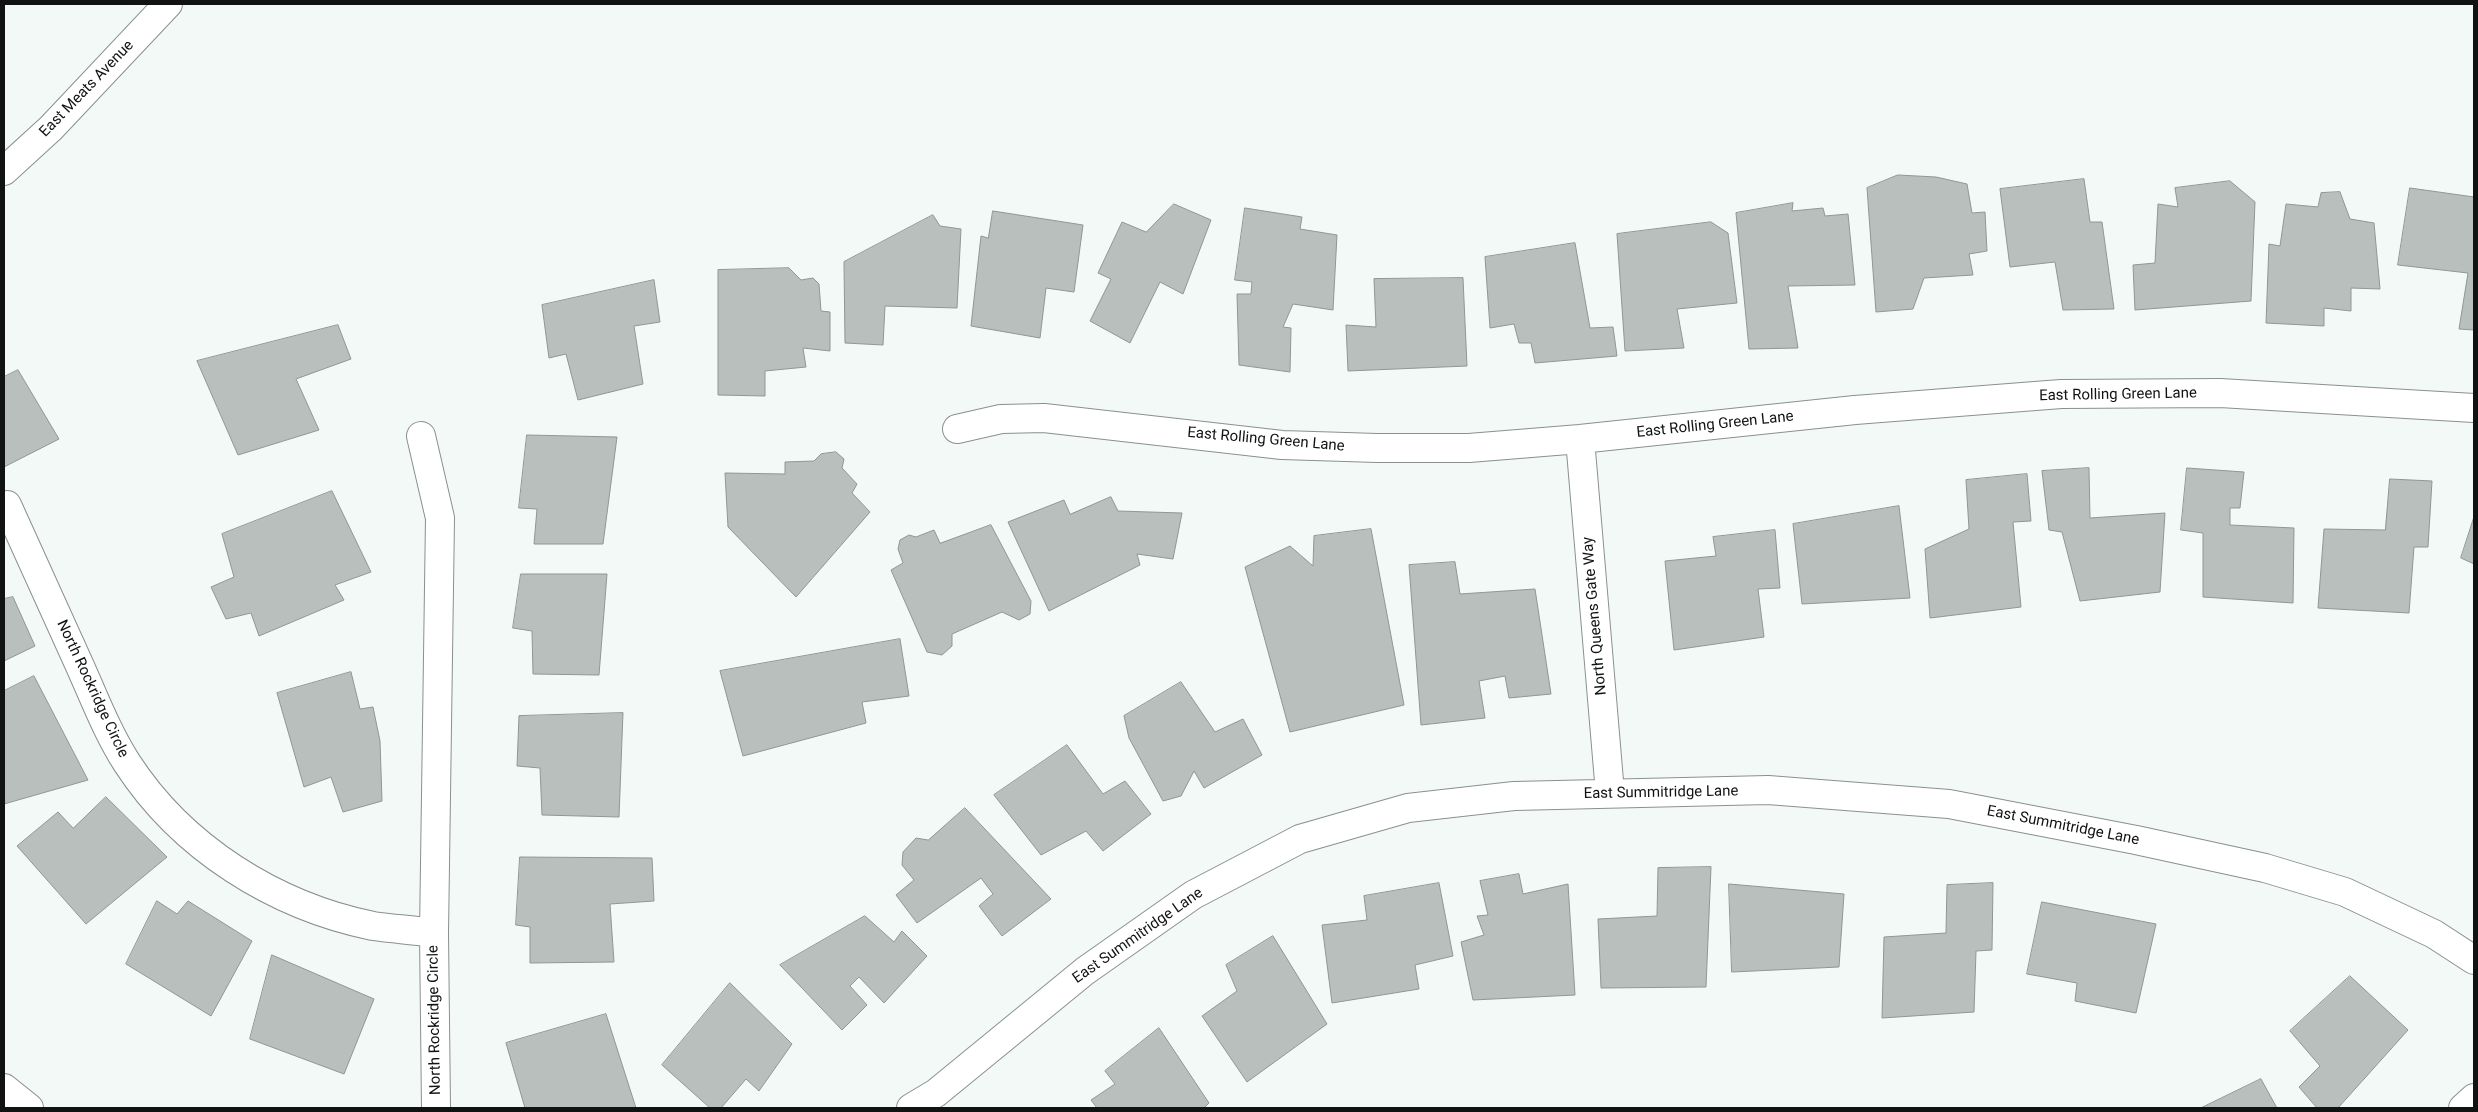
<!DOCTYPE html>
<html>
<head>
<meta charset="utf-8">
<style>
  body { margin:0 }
  #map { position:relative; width:2478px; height:1112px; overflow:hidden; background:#f2f9f7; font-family:Roboto,sans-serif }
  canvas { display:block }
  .frame { position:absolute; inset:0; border:5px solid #111313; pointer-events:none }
</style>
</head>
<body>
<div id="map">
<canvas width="2478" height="1112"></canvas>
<div class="frame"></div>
</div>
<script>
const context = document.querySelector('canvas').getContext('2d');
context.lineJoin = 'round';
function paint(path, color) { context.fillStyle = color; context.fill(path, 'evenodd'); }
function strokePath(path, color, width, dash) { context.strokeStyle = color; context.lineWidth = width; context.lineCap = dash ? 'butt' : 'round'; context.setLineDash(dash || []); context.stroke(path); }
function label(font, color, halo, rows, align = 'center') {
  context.font = font + ' Roboto,sans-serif'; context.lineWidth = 4.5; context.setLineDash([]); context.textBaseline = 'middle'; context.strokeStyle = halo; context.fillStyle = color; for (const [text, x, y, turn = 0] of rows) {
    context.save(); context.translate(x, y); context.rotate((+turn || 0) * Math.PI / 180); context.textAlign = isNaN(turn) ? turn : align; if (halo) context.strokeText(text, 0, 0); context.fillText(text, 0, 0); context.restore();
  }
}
const building = new Path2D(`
  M1898,175L1936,177L1967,184L1972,213L1985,212L1987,251L1969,254L1973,275L1924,278L1913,309L1876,312L1867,188Z
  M2084,179L2090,222H2102L2114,309L2063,310L2055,262L2010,267L2000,189Z
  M2230,181L2255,202L2251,301L2135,310L2133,265L2155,263L2158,204L2178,207L2175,188Z
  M2410,188L2474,197V330L2459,329L2468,273L2398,265Z
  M2340,192L2350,219L2374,223L2380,289L2351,288V311L2324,308V326L2266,323L2269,244L2280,246L2286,204L2318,207L2321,193Z
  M1793,203L1792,211L1823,208L1825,216L1848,214L1855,285L1788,286L1798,348L1749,349L1736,213Z
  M1174,204L1211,220L1183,294L1160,282L1130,343L1090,321L1111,279L1098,273L1122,222L1146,232Z
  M1245,208L1302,217L1300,229L1337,235L1333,310L1293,304L1283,327L1291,328L1290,372L1239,365L1237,294H1251L1252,282L1235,280Z
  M993,211L1083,225L1074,292L1046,288L1040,338L971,326L981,236L988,238Z
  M933,215L940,226L961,229L957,308L885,306L883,345L845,343L844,262Z
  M1711,222L1728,233L1737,303L1677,309L1684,348L1625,351L1617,234Z
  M1575,243L1590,328L1613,327L1617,356L1535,363L1531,343H1519L1514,324L1490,328L1485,257Z
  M789,268L801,280L813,278L819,284L821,311L830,312V351L803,348L806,367L765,371V396L718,395V270Z
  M1463,278L1467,366L1348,371L1346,325L1376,327L1374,279Z
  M654,280L660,322L634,326L643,384L578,400L566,354L549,358L542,305Z
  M338,325L351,359L296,379L319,430L238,455L197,361Z
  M18,370L59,439L4,467V377Z
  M527,435L617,437L603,544H534L537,509L519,508Z
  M836,452L844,459L842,468L857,484L852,493L870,512L796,597L728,527L725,473L785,474V462L814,461L821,454Z
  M2089,468L2090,518L2165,513L2160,592L2080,601L2062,532L2049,530L2042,471Z
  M2187,468L2244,472L2240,508H2230V525L2294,528L2293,603L2203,597V533L2181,530Z
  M2027,474L2031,521L2013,522L2021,607L1930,618L1925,549L1969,529L1966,480Z
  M2390,479L2432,481L2428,547H2414L2409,613L2318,608L2324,529L2385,530Z
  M332,491L371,572L335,585L344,600L259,636L251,613L226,619L211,587L234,577L222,534Z
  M1111,497L1118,511L1182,513L1173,559L1137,554L1140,565L1049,611L1008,522L1064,500L1070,514Z
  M1899,506L1910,598L1802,604L1793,524Z
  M2474,517V564L2461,558Z
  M991,525L1031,601L1030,614L1019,620L1002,612L952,634V646L942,655L927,652L891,570L903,563L898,549L900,540L909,535L916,537L934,530L940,543Z
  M1371,529L1404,705L1290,732L1245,567L1290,546L1313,566L1314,536Z
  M1775,530L1780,588L1758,589L1764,637L1674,650L1665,561L1716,556L1713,537Z
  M1455,562L1460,594L1535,589L1551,694L1509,698L1505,676L1479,681L1485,718L1421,725L1409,565Z
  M521,574H607L599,675L533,674L532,631L513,628Z
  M13,597L35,646L4,661V599Z
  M900,639L909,696L862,702L866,723L743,756L720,671Z
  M351,672L360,709L373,707L380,741L382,801L343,812L331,777L304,787L277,693Z
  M34,676L88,780L4,804V691Z
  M1181,682L1215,732L1243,719L1262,755L1204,788L1194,771L1181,796L1163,801L1129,738L1124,716Z
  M623,713L619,817L542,815L540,768L517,766L519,716Z
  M1067,745L1103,794L1125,781L1151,814L1103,851L1086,831L1041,855L994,795Z
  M106,797L167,857L86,924L17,846L58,812L73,828Z
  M965,808L1051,899L1002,936L979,906L993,894L981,878L917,923L896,895L914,880L902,865L903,852L916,838L928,840Z
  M520,857L652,858L654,901L610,904L614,962L530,963V927L516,925Z
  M1711,867L1706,987L1601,988L1598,919L1657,916L1658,868Z
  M1519,874L1523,894L1568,884L1575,995L1473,1000L1461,942L1484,935L1477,916L1488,915L1480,881Z
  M1439,883L1453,956L1415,965L1419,989L1332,1003L1322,925L1367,920L1364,896Z
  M1993,883L1992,950L1976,951L1974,1012L1882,1018L1884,937L1946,933L1947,885Z
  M1729,884L1844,894L1839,967L1732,972Z
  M157,901L177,914L188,901L252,941L211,1016L126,964Z
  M2042,902L2156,924L2136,1013L2075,1001L2077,983L2027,974Z
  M865,916L894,942L902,931L927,956L884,1003L859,977L850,986L867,1005L842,1030L780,965Z
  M1273,936L1327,1024L1247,1082L1202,1016L1237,991L1226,965Z
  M272,955L374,999L344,1074L250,1039Z
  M2350,976L2408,1030L2338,1108H2317L2299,1087L2320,1066L2290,1031Z
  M730,983L792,1044L759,1091L746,1079L721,1108H710L662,1065Z
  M606,1014L636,1108H525L506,1043Z
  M1159,1028L1209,1103L1204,1108H1097L1091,1100L1115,1084L1105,1071Z
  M2261,1079L2277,1108H2201Z`);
const minor = new Path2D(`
  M957,429L1001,419L1044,418L1282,445L1377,448H1469L1580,439L1855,410L2061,394L2220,393L2474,408
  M421,436L440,518L434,933L436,1108
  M1580,439L1610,793
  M4,507L7,505C31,558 55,611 79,664C94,697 107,732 127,763C182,848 275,906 373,926C393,929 414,930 434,933
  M4,1088L29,1108
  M911,1108L936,1093L1085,971L1193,895L1300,839L1408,808L1514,796L1768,790L1949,804L2136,840L2265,868L2345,892L2434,934L2474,960
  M2463,1108L2474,1098`);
const tertiary = new Path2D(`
  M4,171L51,128L168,4`);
const streetNames = [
  ["East Meats Avenue",87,89,-46],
  ["East Rolling Green Lane",2118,395,-1],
  ["East Rolling Green Lane",1715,425,-6],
  ["East Rolling Green Lane",1266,440,5],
  ["North Queens Gate Way",1595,616,-95],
  ["North Rockridge Circle",92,689,65],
  ["East Summitridge Lane",1661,793,-1],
  ["East Summitridge Lane",2063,826,11],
  ["East Summitridge Lane",1138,936,-35],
  ["North Rockridge Circle",435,1020,-91]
];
paint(building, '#b9bfbc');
strokePath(building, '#909693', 1);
strokePath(minor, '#8a908f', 30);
strokePath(tertiary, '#8a908f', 30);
strokePath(minor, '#fff', 28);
strokePath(tertiary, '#fff', 28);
label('15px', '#111313', '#fff', streetNames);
</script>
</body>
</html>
